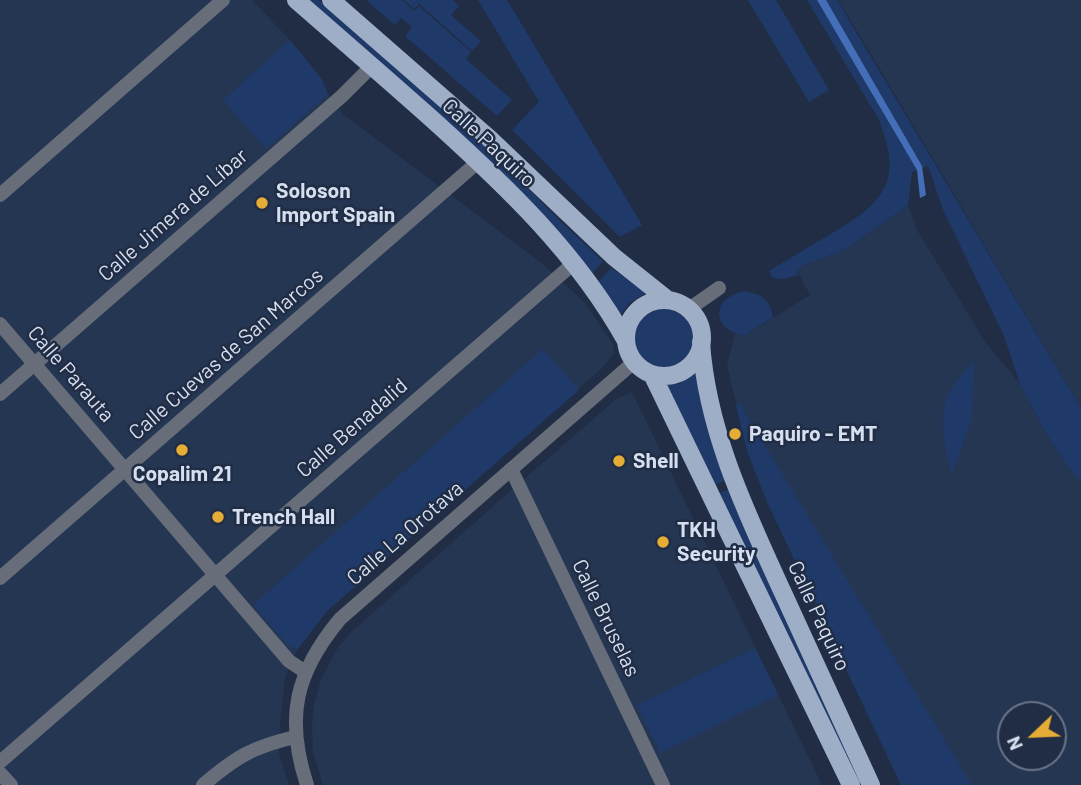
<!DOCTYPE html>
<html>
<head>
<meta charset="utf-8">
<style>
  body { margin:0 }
  #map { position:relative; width:1081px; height:785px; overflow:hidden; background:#202d45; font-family:Barlow,sans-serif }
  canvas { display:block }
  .north { position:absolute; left:997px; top:701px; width:70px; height:70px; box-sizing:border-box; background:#202d45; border:2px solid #697489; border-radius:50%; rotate:247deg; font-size:19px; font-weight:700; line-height:28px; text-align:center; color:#d6dfef }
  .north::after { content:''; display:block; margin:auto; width:24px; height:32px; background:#e6ad36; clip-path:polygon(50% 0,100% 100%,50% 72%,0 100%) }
</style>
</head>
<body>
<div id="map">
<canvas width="1081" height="785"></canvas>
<div class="north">N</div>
</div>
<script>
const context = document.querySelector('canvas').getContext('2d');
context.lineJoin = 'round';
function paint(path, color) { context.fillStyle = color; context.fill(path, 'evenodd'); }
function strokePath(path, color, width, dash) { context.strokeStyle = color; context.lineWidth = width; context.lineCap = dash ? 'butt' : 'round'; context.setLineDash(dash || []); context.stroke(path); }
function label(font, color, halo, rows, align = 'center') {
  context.font = font + ' Barlow,sans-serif'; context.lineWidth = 5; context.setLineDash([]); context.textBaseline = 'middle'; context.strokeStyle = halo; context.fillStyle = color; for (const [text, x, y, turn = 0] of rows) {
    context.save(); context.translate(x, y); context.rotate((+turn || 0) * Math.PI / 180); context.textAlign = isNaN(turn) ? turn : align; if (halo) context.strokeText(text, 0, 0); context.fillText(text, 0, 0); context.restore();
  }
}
const built = new Path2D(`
  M0,0H252L290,40L321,78L328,94L344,115L544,265L585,303L613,344L614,353L603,367L327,611L297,650L285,677L280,726L279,753L289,785H0Z
  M838,0H1081V408L868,49Z
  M908,205L917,230L986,343L1020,384L1044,430L1063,460L1081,482V785H901L767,502L747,451L727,365L735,334L744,336L810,295L797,271L802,266L846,249ZM1011,715H1053V757H1011Z
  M632,392L822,785H323L313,752L312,726L314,704L321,680L335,652L349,634L499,501L615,400Z`);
const green = new Path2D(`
  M305,0H319L483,142L557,218L603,261L590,276Z
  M366,0H402L414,11L419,6L471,52L466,59L512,100L497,116L405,36L412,27L401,18L395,25Z
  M404,0H453L459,6L451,15L481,41L472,51L419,4L414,9Z
  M478,0H507L642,225L620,237L512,130L539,102Z
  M748,0H776L829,90L809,102Z
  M807,0H837L1081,408V482L1063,460L1044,430L1020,384L1004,336L943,210L928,166L912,172L908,205L846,249L802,266L797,271L798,275L783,279L773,278L769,271C790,258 812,245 834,232C887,200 903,180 878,118Z
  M290,40L321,78L328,94L266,149L223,100Z
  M611,268L647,292L628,304L620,316L596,284Z
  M745,291C761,294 770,300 773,317L744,336C710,328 711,298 745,291Z
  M635 338a29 29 0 1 1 58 0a29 29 0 1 1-58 0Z
  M543,349L579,390L327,611L297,650L288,645L253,605Z
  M974,360L972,418L952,474C946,452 938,419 947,397C953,384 965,371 974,360Z
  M697,372L726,480L715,485L663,385L679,384Z
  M739,403L972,785H901L767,502L747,451L736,405Z
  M729,489L853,753L845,757L719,493Z
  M755,648L778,695L660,753L637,705Z`);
const water = new Path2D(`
  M817,0H826L922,166L926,195L920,198L917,170Z`);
const minor = new Path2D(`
  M0,195L223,0
  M689,309L719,288
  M0,324L289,661L304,671
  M0,394L342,96L372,66
  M511,469L663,785
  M0,578L479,161
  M0,762L574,263
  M0,773L11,785
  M203,785C236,757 252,747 295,737
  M307,785C285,718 295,673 340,619L634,362`);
const major = new Path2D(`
  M296,0C342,40 388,80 433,120C506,186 578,254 626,341
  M331,0L490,139L614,257L668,300
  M626 338a38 38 0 1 1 76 0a38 38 0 1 1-76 0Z
  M701,342C707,432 747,514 784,595C813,658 842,722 871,785
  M652,374L851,785`);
const markers = [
  [262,203,7,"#e6ad36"],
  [735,434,7,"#e6ad36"],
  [182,450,7,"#e6ad36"],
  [619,461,7,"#e6ad36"],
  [218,517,7,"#e6ad36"],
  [663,542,7,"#e6ad36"]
];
const streetNames = [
  ["Calle Paquiro",489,143,43],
  ["Calle Jimera de Líbar",173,215,-41],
  ["Calle Cuevas de San Marcos",226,354,-41],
  ["Calle Parauta",71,374,49],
  ["Calle Benadalid",352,428,-41],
  ["Calle La Orotava",405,533,-41],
  ["Calle Paquiro",819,616,65],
  ["Calle Bruselas",606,618,64]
];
const poiNames = [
  ["Soloson",276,191],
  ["Import Spain",276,215],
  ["Paquiro - EMT",749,434],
  ["Shell",633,461],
  ["Copalim 21",182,474,"center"],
  ["Trench Hall",232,517],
  ["TKH",677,530],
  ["Security",677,554]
];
paint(built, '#253653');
paint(green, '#1f3969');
paint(water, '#456eb9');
strokePath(minor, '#676e7a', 14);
strokePath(major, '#9faec7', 18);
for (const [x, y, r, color] of markers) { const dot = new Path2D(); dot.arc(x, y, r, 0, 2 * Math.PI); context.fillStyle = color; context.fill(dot); strokePath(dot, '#202d45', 2.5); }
label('21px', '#d6dfef', '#202d45', streetNames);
label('bold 21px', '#d6dfef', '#202d45', poiNames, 'left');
</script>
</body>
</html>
